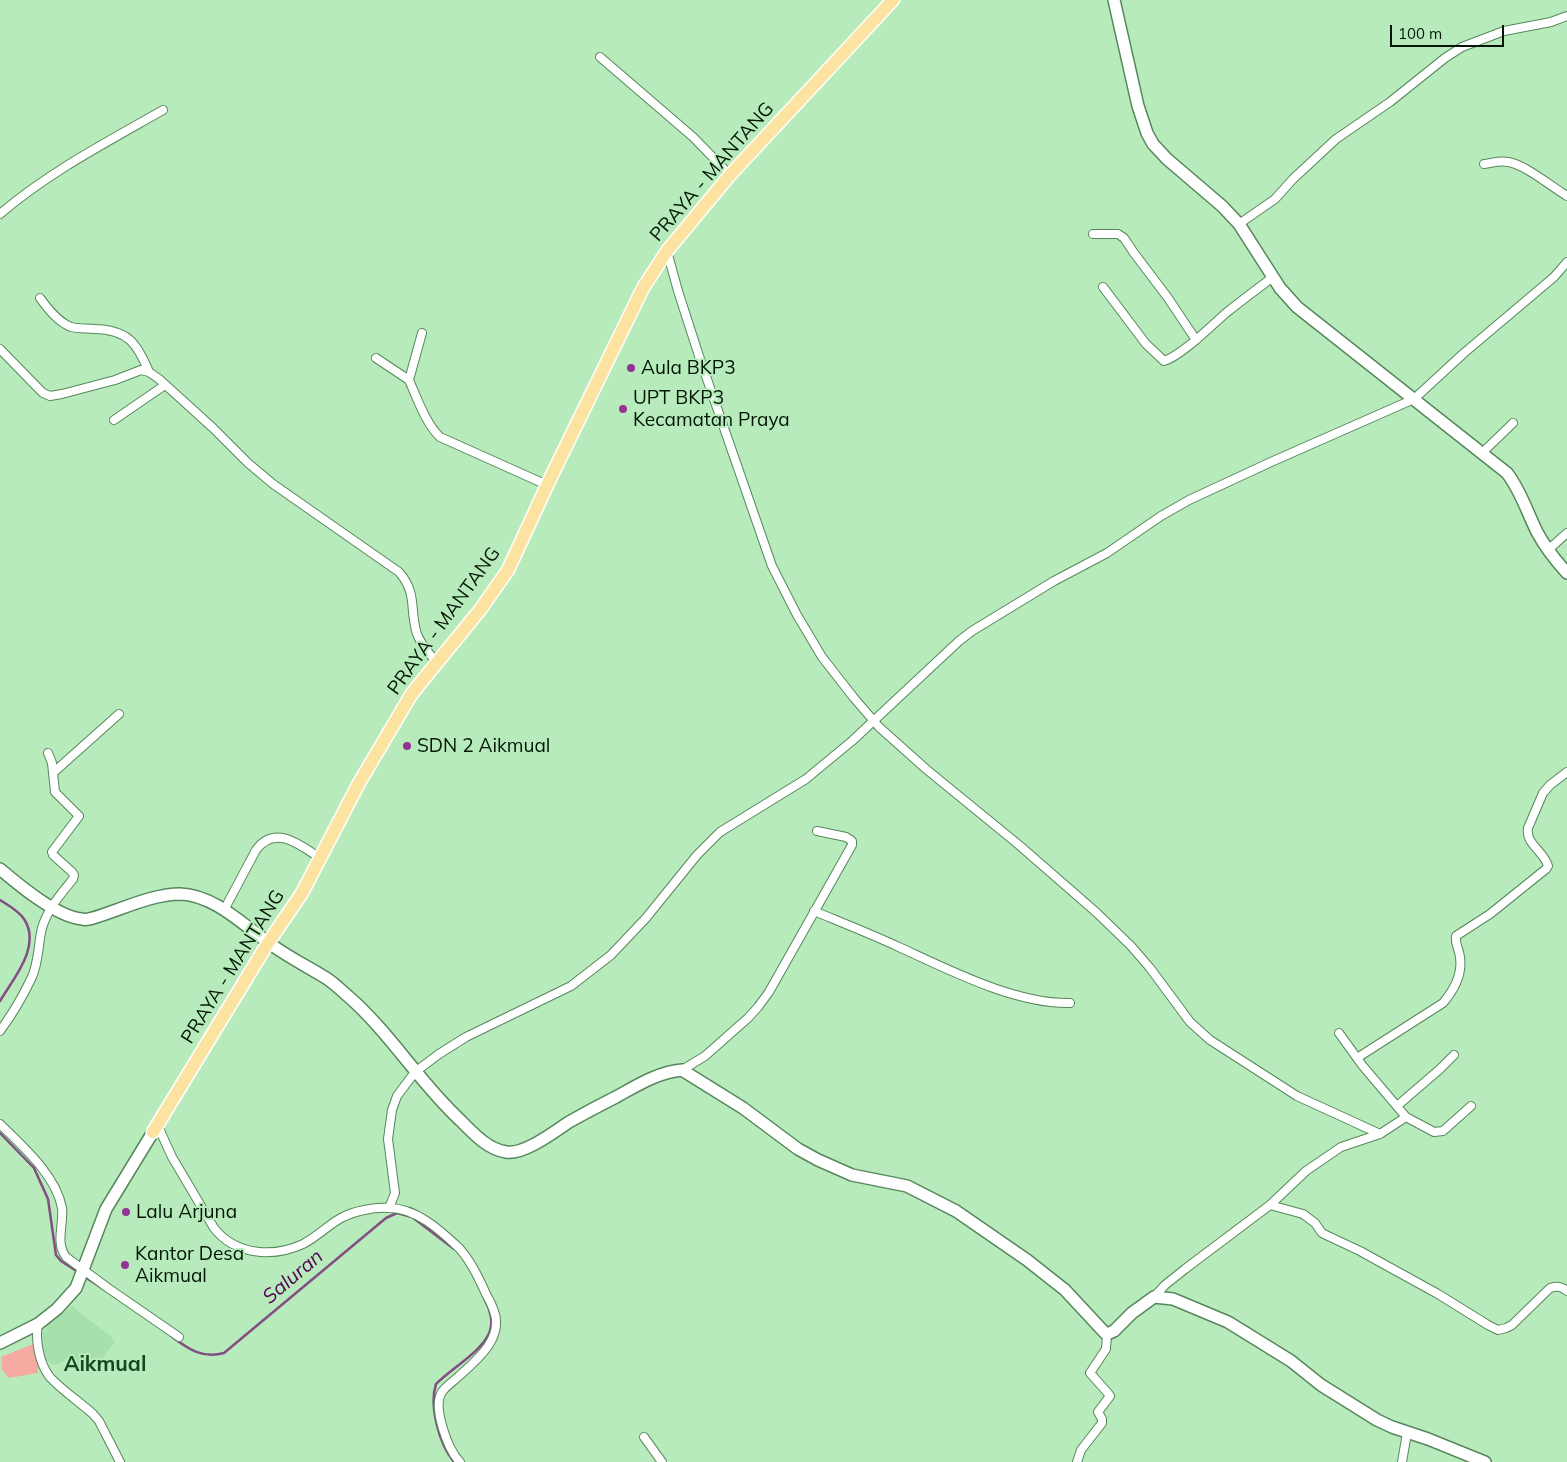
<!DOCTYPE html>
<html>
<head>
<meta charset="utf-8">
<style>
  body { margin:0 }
  #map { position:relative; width:1567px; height:1462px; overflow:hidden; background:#b7ebbc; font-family:Mulish,sans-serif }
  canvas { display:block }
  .scale { position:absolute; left:1390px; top:25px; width:114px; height:22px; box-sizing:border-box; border:2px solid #031505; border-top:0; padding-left:6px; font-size:15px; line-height:18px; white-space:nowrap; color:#031505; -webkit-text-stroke:4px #b7ebbc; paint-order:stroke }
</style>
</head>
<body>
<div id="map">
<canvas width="1567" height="1462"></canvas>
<div class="scale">100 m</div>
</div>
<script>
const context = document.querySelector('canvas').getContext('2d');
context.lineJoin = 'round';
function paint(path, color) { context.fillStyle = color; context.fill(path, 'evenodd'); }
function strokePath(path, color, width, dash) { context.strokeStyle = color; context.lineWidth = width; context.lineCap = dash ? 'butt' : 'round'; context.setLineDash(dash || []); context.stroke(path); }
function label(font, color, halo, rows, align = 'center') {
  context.font = font + ' Mulish,sans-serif'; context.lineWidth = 4; context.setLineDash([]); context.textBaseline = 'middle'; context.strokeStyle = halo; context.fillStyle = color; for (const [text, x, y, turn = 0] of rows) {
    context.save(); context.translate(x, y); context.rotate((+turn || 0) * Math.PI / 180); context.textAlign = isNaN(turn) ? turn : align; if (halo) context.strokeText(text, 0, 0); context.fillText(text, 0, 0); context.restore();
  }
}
const built = new Path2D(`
  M72,1306L111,1337L115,1342L90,1374L67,1358L59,1364H51L40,1354V1337L42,1332L50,1323Z`);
const green = new Path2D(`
  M33,1344L38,1358V1373L9,1378L2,1370L1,1357Z`);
const stream = new Path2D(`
  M0,900C8,905 19,911 24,919C42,946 13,979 0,1001
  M0,1133L34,1168L48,1199L56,1255L61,1261L78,1272
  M85,1277L105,1290
  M171,1336C188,1349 202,1359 224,1353L386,1218L397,1213L412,1217L454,1249
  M454,1462C439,1444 429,1406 436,1384C451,1368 489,1348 491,1326C493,1316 487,1304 483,1296`);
const street = new Path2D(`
  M600,57L693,137L730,175
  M1484,164C1492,163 1500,160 1508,162C1524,164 1552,187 1567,196
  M0,214C49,172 107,142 163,110
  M1239,224L1275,199L1293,179L1336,139L1390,102L1445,58L1462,47L1504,31L1551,22L1567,16
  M1093,234H1118L1124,238L1134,253L1168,298L1196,340
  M667,251L678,291L699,356L772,566L797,615L822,657L854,698L879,727L926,769L1019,845L1097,913L1131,946L1150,968L1190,1022L1210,1040L1297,1096L1380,1134
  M1103,287L1146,344L1164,361C1181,356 1211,326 1226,313C1241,301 1257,289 1273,277
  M40,298C48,309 58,322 71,327C79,329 87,328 95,329C128,330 137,343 149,372
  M422,333L409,380C417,398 426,424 440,437L547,485
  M0,349L37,387L43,393L50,396L62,394L115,380L141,370L149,372L159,379L213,428L248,463L273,484L399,572C418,594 409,609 417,634C421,645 430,654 437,663
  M376,358L409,380
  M114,420L165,385
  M1482,453L1513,423
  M1548,550L1567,533
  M54,772L119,714
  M224,910L256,850C275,824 300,845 320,858
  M814,911C843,923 871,934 899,947C949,970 1015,1004 1070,1003
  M0,1031C11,1016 24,994 32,977C39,961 38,944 42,928C48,908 61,894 73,879L74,875L72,872L53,855L52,852L79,816L55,792L52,763L48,753
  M1339,1033L1357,1058
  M682,1070L705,1056L748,1018L758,1007L769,992L852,845V841L846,837L817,831
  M1397,1106L1440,1069L1454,1055
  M1406,1117L1362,1065L1357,1058L1443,1003C1455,989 1464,971 1459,952C1457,946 1455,942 1456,936L1490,914L1546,869L1548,866C1545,852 1525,844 1528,828L1543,793L1550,785L1567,772
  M0,1124C22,1146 56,1175 62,1208C64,1225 55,1242 66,1257L108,1288L179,1337
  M157,1124L172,1157L214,1228C235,1255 273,1258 303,1244C317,1237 328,1225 341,1218C354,1211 374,1207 389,1208C416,1208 440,1230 459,1248C471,1261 479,1278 486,1294C489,1299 492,1305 494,1311C504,1338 477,1360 459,1376C454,1381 446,1386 442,1392C432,1407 448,1450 460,1462
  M1270,1205L1303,1214L1315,1223L1322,1233L1328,1236L1360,1251L1438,1294L1488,1325L1498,1330L1506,1328L1512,1325L1550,1288C1557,1286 1561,1286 1567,1291
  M389,1208L395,1193L388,1139L392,1110L397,1096L415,1072L439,1054L466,1037L571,986L611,955L646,918L697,855L720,832L806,779L852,741L959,641L972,631L1054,581L1107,553L1161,516L1189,500L1271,462L1414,399L1464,353L1554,277L1567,262
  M1154,1297L1165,1285L1185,1269L1270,1205L1306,1171L1341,1147L1380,1134L1406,1117L1434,1132L1443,1131L1471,1106
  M38,1324C35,1340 39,1362 49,1376C59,1388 81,1403 93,1414L99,1421L120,1462
  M644,1437L662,1462
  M1077,1462L1081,1450L1102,1423V1419L1098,1412L1110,1396L1107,1392L1090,1373L1106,1349L1107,1334
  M1402,1462L1407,1433`);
const secondary = new Path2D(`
  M1114,0L1138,106L1147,133L1153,144L1167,159L1222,206L1239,224L1280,288L1297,307L1507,473C1521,491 1527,512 1537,532C1545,547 1556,561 1567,573
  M0,869C19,885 57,917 82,919C86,920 90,919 93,918C120,910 152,894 180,894C213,895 240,922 265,940C284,955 305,965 326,978C334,983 342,991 349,997C391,1034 419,1082 460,1120C473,1133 487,1149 506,1152C524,1155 554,1132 569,1122C585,1113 600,1105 616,1097C636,1086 658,1072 682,1070L743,1108L798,1149L818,1160L852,1175L907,1186L956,1211L1027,1260L1065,1290L1105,1333L1107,1334L1114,1331L1132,1313L1154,1297L1173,1299L1228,1322L1291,1361L1321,1385L1377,1420L1392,1427L1428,1439L1485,1462
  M0,1343L38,1324L57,1309L76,1288L106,1209L153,1132`);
const primary = new Path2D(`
  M153,1132L268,943L302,893L359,783L411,695L422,681L480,610L508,570L550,479L643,288L667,251L730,175L893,0`);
const markers = [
  [631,368,5,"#953197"],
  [623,409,5,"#953197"],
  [407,746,5,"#953197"],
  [126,1212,5,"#953197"],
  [125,1265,5,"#953197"]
];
const streetNames = [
  ["PRAYA - MANTANG",712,172,-49],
  ["PRAYA - MANTANG",444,621,-54],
  ["PRAYA - MANTANG",233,967,-58]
];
const poiNames = [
  ["Aula BKP3",641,368],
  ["UPT BKP3",633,398],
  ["Kecamatan Praya",633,420],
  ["SDN 2 Aikmual",417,746],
  ["Lalu Arjuna",136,1212],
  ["Kantor Desa",135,1254],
  ["Aikmual",135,1276]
];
const waterNames = [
  ["Saluran",293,1277,-40]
];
const quarterNames = [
  ["Aikmual",105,1365]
];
paint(built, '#a6e0ac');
paint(green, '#f5aba1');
strokePath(stream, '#824e83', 2.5);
strokePath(street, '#56875c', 10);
strokePath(secondary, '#56875c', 14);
strokePath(primary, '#fff', 15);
strokePath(street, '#fff', 8);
strokePath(secondary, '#fff', 11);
strokePath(primary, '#fde3a2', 12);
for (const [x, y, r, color] of markers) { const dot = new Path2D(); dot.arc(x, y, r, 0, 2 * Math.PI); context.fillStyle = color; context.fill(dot); strokePath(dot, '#b7ebbc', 2); }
label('19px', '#031505', '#b7ebbc', streetNames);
label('19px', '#031505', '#b7ebbc', poiNames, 'left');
label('italic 20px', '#540155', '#b7ebbc', waterNames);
label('bold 21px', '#174720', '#b7ebbc', quarterNames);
</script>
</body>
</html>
